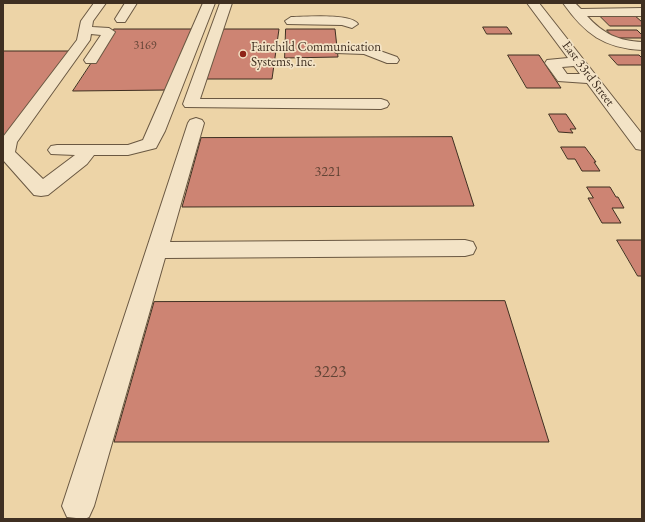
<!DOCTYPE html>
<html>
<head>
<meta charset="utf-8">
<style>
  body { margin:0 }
  #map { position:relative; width:645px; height:522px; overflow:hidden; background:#edd4a7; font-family:"EB Garamond",serif }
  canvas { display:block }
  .frame { position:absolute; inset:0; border:4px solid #3f2f21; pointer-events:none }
</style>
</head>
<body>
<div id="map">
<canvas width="645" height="522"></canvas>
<div class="frame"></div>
</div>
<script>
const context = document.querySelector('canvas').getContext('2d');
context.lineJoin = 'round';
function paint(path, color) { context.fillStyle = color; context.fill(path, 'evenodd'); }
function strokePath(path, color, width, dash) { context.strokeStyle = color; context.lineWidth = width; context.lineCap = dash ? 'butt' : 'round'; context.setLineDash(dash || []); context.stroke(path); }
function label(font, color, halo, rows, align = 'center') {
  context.font = font + ' "EB Garamond",serif'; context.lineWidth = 3.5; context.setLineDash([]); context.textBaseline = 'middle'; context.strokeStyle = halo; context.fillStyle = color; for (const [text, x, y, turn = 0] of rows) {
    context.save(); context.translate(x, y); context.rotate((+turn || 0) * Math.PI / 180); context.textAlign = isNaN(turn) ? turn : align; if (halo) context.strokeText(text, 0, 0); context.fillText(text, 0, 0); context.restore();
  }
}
const building = new Path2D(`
  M598,14H633L642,22V26H610Z
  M483,27H507L512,34H487Z
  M114,29H194L169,90L73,91Z
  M219,29H279L272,79H202Z
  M286,29H335L338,57L285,58Z
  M607,30H637L642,35V38H614Z
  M3,51H70L3,138Z
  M508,55H539L561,88H527Z
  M609,55H639L642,58V65H618Z
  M549,114H566L576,129H570L573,133L559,132Z
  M452,137L474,206L182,207L201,138Z
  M561,147H585L596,162H594L600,171H582L575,159H568Z
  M587,187H610L616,197H618L624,208H612L621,223H602L588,198H593Z
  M617,240H642V276H638Z
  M505,301L549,442H114L154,302Z`);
const minor = new Path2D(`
  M94,3H106L93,21L92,27L109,28L115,32L96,63H86L84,60L101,35L91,34L90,40L17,142L15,152L43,179L75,155L51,154L48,150L51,146L57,145H128L143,140L203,3H215L165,131L156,148L128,155H94L87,164L48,195L41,196L34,195L3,160V137L77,40L81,21Z
  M125,3H137L125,22H117L115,19Z
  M220,3H232L200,99H381L387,101L389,104L387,107L381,109L185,107L183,104Z
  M527,3H539L642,134V150L636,149L587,83L558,81L545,63L547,60L568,58ZM574,66L580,74H567L562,67Z
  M563,3H575L581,9L642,8V16H587C603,34 619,41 642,42V50C604,48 585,34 563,3Z
  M291,17C305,17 351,13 358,24L352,28L342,25L287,24L285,21Z
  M341,46H366L397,57L399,60L397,63H387L364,54L336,53L334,50L336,47Z
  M196,118L202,120L204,123L170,242L465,240L473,242L476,248L473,254L465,256L165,258L94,506L89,517L85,519L67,517L62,506L188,123L190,120Z`);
const markers = [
  [243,54,4,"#8f2418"]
];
const farNumbernames = [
  ["3169",145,46]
];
const farPoinames = [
  ["Fairchild Communication",251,47],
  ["Systems, Inc.",251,62]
];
const farStreetnames = [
  ["East 33rd Street",588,74,53]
];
const numberNames = [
  ["3221",328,172]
];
const nearNumbernames = [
  ["3223",330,372]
];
paint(building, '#cd8473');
strokePath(building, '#3f2f21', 1);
strokePath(minor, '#6a5842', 2);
paint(minor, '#f3e3c6');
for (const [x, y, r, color] of markers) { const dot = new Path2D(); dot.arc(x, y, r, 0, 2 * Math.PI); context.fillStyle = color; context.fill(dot); strokePath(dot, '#f3e3c6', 1.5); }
label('12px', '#624436', null, farNumbernames);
label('13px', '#3f2f21', '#f3e3c6', farPoinames, 'left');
label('13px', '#3f2f21', '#f3e3c6', farStreetnames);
label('14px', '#624436', null, numberNames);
label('17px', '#624436', null, nearNumbernames);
</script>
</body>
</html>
